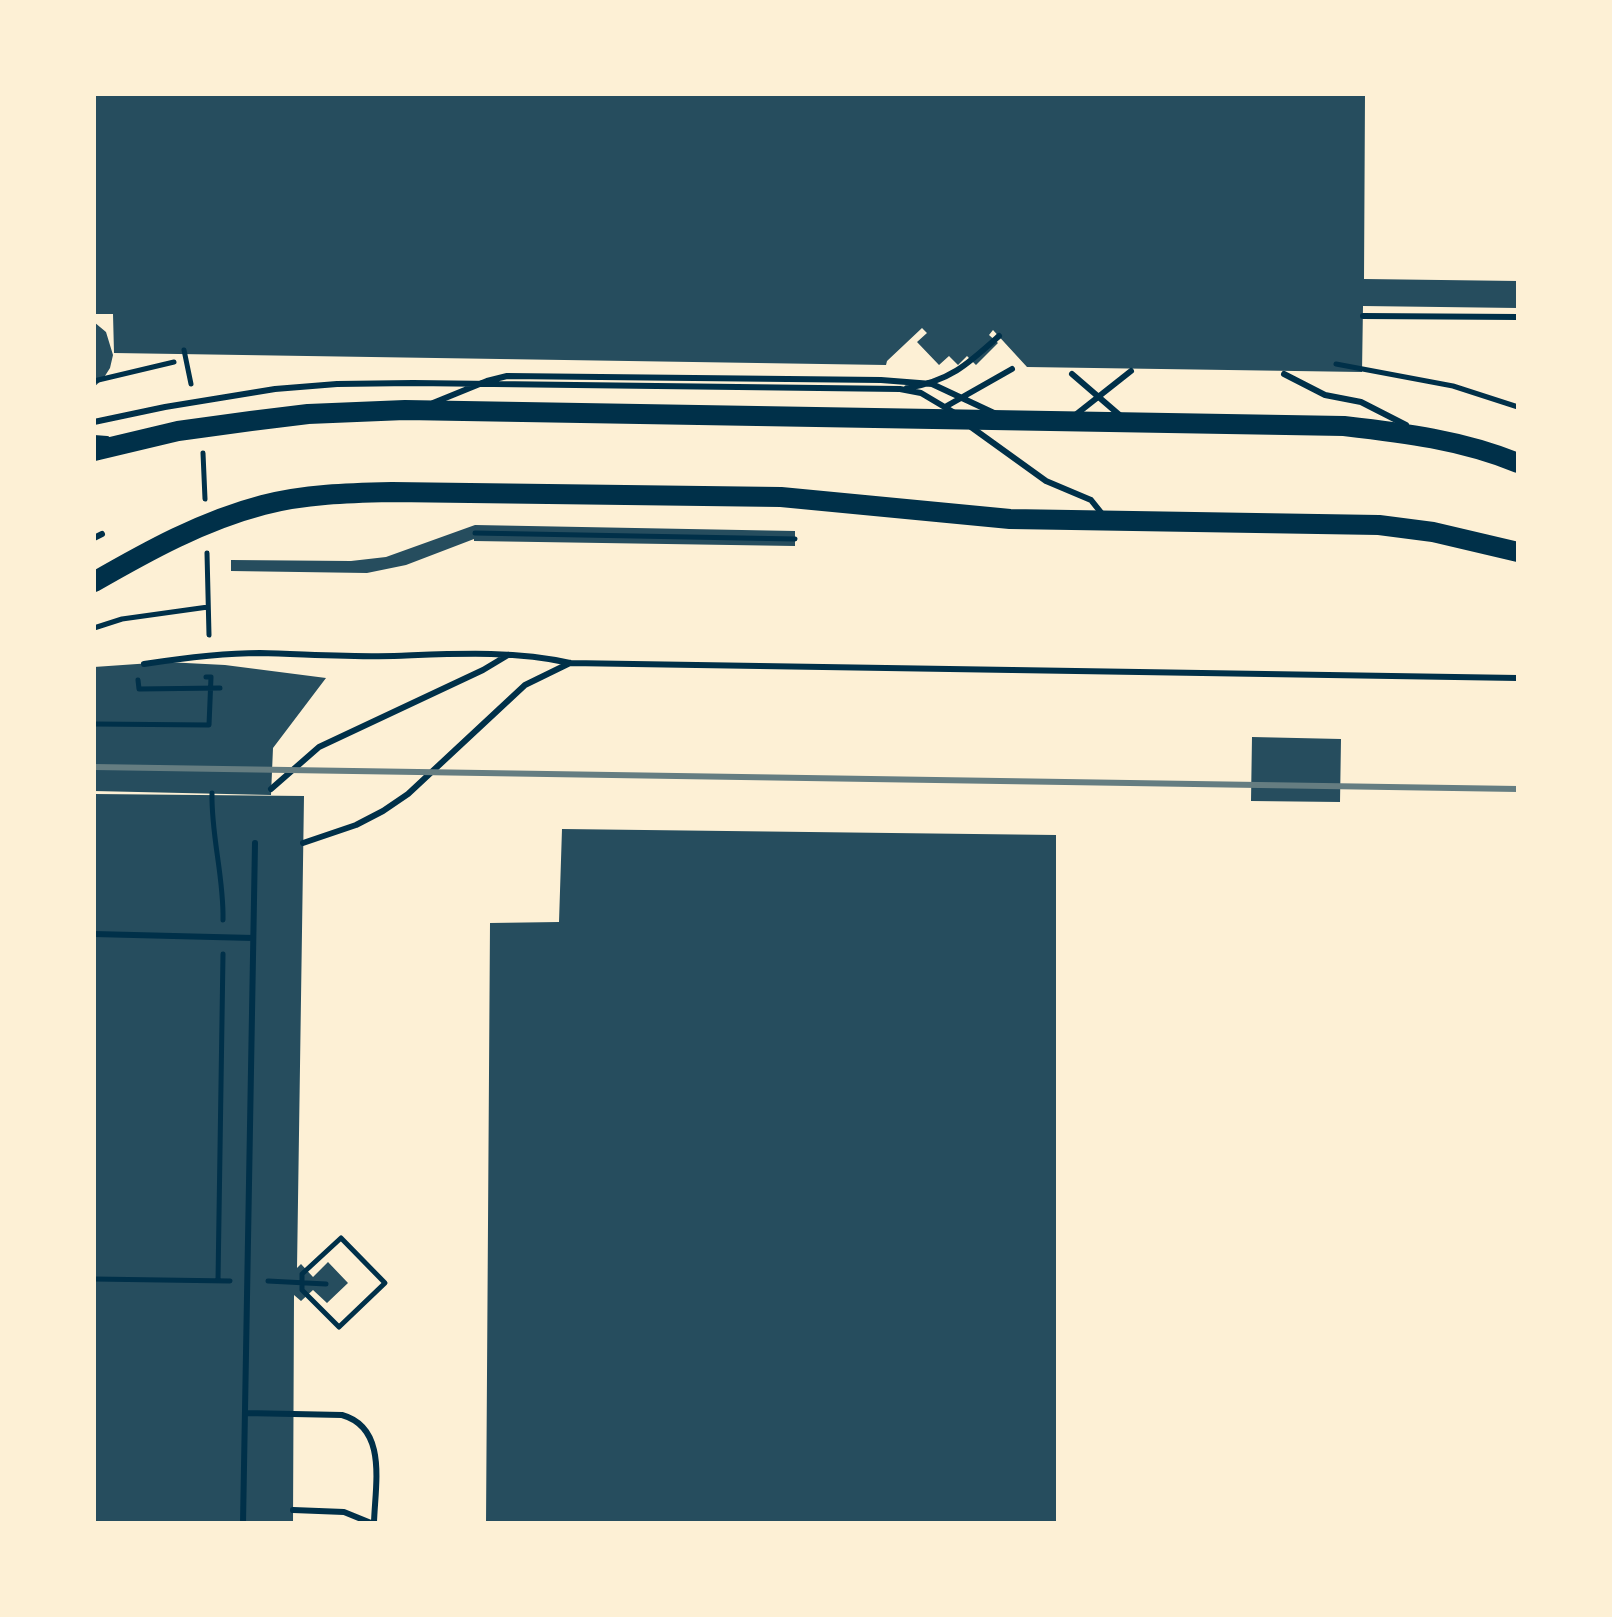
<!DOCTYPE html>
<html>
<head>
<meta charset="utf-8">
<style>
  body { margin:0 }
  #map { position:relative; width:1612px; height:1617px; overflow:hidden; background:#fdf0d5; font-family:Mulish,sans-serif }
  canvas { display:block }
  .frame { position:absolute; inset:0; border:96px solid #fdf0d5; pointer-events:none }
</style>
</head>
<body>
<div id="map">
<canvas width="1612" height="1617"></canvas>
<div class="frame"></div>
</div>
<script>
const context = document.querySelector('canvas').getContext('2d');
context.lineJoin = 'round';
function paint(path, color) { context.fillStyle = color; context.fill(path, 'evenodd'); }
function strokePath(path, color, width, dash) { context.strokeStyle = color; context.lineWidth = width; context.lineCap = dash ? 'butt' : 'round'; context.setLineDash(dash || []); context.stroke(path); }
const building = new Path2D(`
  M94,94H1365L1364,279L1518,281V308L1363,306L1362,372L1027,367L993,330L989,335L998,343L976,365L967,356L958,365L949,356L939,365L917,342L927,333L922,328L887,361L886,365L114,353L113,314H94Z
  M94,322L106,332L113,355L110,368L103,379L94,387Z
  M475,525L795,531V546L474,541V539L406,565L367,573L231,571V560L351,561L386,557Z
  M166,662L225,665L326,678L273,748L271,795L94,791V667Z
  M1252,737L1341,739L1340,802L1251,801Z
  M94,794L304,796L297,1268L301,1264L313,1277L328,1262L348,1283L327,1303L313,1290L301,1301L294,1295L293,1523H94Z
  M562,829L1056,835V1523H486L490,923L559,922Z`);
const path = new Path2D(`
  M184,350L191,384
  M1336,364L1453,386L1518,407
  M94,381L174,362
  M203,453L205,499
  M475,533L795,539
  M207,553L209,635
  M94,628L122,619L208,607
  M138,680L139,689L220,688
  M94,724L209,725L211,677H206
  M212,793C211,836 224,877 223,920
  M341,1238L385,1283L339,1327L302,1290V1274Z
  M94,1279L230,1281
  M218,1281L223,954
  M268,1281L326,1284`);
const service = new Path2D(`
  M1363,316L1518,317
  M1072,374L1123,418
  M1284,374L1325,395L1361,402L1406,425
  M907,388C950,381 968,364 999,336
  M433,403L487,381L507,376L881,380L932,384L994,413
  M945,407L1012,369
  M1074,416L1131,371
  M94,422L165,407L275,389L337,384L413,383L900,389L921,393L953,412
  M971,427L1046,481L1091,500L1103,515
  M94,438L107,439
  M94,538L102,534
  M144,664C183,658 221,653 260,653C304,654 349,657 394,656C452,654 512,650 570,663L1518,678
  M271,789L319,747L483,670L508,655
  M303,843L356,825L383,811L408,794L525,685L570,663
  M94,934L253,938
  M245,1413L342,1415C388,1428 375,1485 374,1523
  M293,1510L344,1512L371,1523
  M243,1523L255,843`);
const primary = new Path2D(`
  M94,451L178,431L251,421L308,414L405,410L1344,426C1404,433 1462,440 1518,463
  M94,582C148,551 202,521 263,505C305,494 349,493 392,492L781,497L1010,519L1379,525L1433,532L1518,552`);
const rail = new Path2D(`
  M94,767L1518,789`);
paint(building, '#264d5e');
strokePath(path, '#003049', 5);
strokePath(service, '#003049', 6);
strokePath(primary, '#003049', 20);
strokePath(rail, '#657d81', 6);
</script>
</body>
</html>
